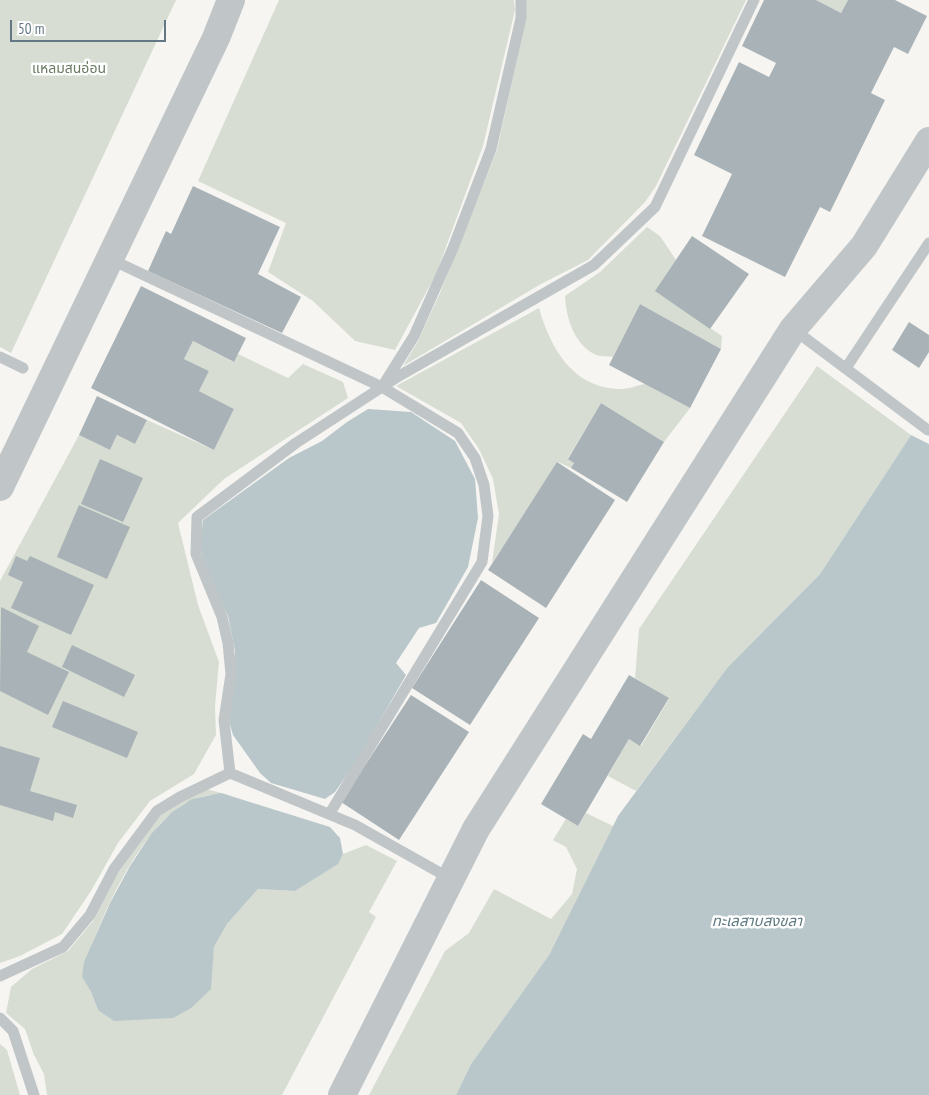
<!DOCTYPE html>
<html>
<head>
<meta charset="utf-8">
<style>
  body { margin:0 }
  #map { position:relative; width:929px; height:1095px; overflow:hidden; background:#f6f5f2; font-family:"PT Sans Narrow",sans-serif }
  canvas { display:block }
  .scale { position:absolute; left:10px; top:20px; width:156px; height:22px; box-sizing:border-box; border:2px solid #637884; border-top:0; padding-left:6px; font-size:15px; line-height:18px; white-space:nowrap; color:#637884; -webkit-text-stroke:4px #fff; paint-order:stroke }
</style>
</head>
<body>
<div id="map">
<canvas width="929" height="1095"></canvas>
<div class="scale">50 m</div>
</div>
<script>
const context = document.querySelector('canvas').getContext('2d');
context.lineJoin = 'round';
function paint(path, color) { context.fillStyle = color; context.fill(path, 'evenodd'); }
function strokePath(path, color, width, dash) { context.strokeStyle = color; context.lineWidth = width; context.lineCap = dash ? 'butt' : 'round'; context.setLineDash(dash || []); context.stroke(path); }
function label(font, color, halo, rows, align = 'center') {
  context.font = font + ' "PT Sans Narrow","Noto Sans Thai",sans-serif'; context.lineWidth = 5; context.setLineDash([]); context.textBaseline = 'middle'; context.strokeStyle = halo; context.fillStyle = color; for (const [text, x, y, turn = 0] of rows) {
    context.save(); context.translate(x, y); context.rotate((+turn || 0) * Math.PI / 180); context.textAlign = isNaN(turn) ? turn : align; if (halo) context.strokeText(text, 0, 0); context.fillText(text, 0, 0); context.restore();
  }
}
const green = new Path2D(`
  M0,0H176L11,353L0,347Z
  M279,0H514L515,10L483,146L436,274L395,350L355,341L313,301L268,272L286,223L198,181Z
  M526,0H746L656,186L645,202L588,260L541,284L403,366L418,341L440,293L497,150L526,19Z
  M816,0H848L841,13Z
  M647,227L660,236L676,260L656,291L722,336L721,349L640,304L613,357C608,356 599,357 594,354C574,343 566,318 565,296L600,272Z
  M539,308C551,349 573,389 622,389C629,389 638,385 645,384L690,408L664,442L601,403L568,458L574,463L571,468L558,462L492,563L499,514L493,479L479,449L461,423L396,386Z
  M193,341L233,362L238,354L288,378L303,364L343,382L348,398L224,479L178,523L198,605L219,662L215,706L216,735L194,774L150,801L118,843L91,891L62,934L20,956L0,963V581L79,435L110,450L117,435L135,444L147,420L214,450L234,409L199,391L209,371L184,359Z
  M817,366L911,435L820,574L727,668L636,791L608,776L629,739L641,746L669,699L635,678L639,629Z
  M206,789L240,798C224,794 208,793 192,800C141,822 95,926 82,977L91,992L98,1010L210,989L214,947L227,924L258,889L295,891L337,864L343,854L366,845L397,861L369,912L376,917L282,1095H47L44,1074L34,1055L25,1029L6,1013L11,987L32,969L68,951L93,921L116,876L164,809Z
  M586,813L613,826L549,955L471,1064L456,1095H369L445,951L469,933L494,889L551,919L572,894L577,869L566,847L553,840L566,819L578,826Z
  M0,1044L7,1050L20,1095H0Z`);
const water = new Path2D(`
  M368,409L411,412L455,441L475,479L478,518L468,567L436,623L419,628L396,663L406,675L356,762L335,792L325,799L271,783L260,773L233,735L229,721L235,680V651L228,616L212,586L200,548L203,520L289,458L322,441L347,422Z
  M911,435L929,444V1095H456L471,1064L549,955L618,816L727,668L820,574Z
  M221,793L330,827L340,838L343,854L338,864L295,891L258,889L227,924L214,947L211,989L191,1008L173,1018L114,1021L98,1010L91,992L82,977L84,962L110,903L130,866L151,834L172,812L192,799Z`);
const building = new Path2D(`
  M764,0H816L841,13L848,0H895L927,16L908,54L894,47L871,93L885,100L830,212L820,207L785,277L702,236L732,174L694,155L739,62L769,77L776,63L742,46Z
  M193,186L280,227L258,274L301,297L282,333L148,271L166,231L171,234Z
  M692,236L749,274L710,329L655,291Z
  M141,286L246,338L234,362L193,341L184,359L209,371L199,391L234,409L214,450L91,388Z
  M640,304L721,349L690,408L609,365Z
  M909,322L929,335V352L919,368L892,350Z
  M97,396L147,420L135,444L117,435L110,450L79,435Z
  M601,403L664,442L627,502L571,468L574,463L568,459Z
  M100,459L143,478L123,522L81,504Z
  M557,462L615,500L546,608L488,570Z
  M79,505L130,527L107,579L57,557Z
  M16,556L27,561L30,556L94,585L71,635L11,608L23,582L8,575Z
  M481,580L539,618L470,725L412,688Z
  M1,607L39,626L27,652L69,672L48,715L0,691Z
  M72,645L135,675L124,697L62,667Z
  M629,675L669,698L640,746L629,739L578,826L541,804L583,734L591,739Z
  M411,695L469,732L399,840L341,802Z
  M63,701L138,732L127,758L52,727Z
  M0,746L40,758L30,791L77,805L73,818L55,812L53,821L0,805Z`);
const service = new Path2D(`
  M110,259L382,387L458,433L475,458L484,485L488,516L482,562L330,813
  M793,329L928,430
  M0,357L23,368
  M846,368L929,243
  M384,384L414,336L453,248L491,149L521,18V0
  M230,773L355,825L451,879
  M0,976L63,947L90,915L114,869L157,811L180,797L230,773L224,720L231,674L228,643L222,617L196,554L197,517L296,443L399,376L594,265L655,207L754,0
  M0,1018L13,1031L34,1095`);
const tertiary = new Path2D(`
  M0,487L216,38L231,0
  M342,1095L476,829L793,329L864,246L929,141`);
const parkNames = [
  ["แหลมสนอ่อน",69,69]
];
const waterNames = [
  ["ทะเลสาบสงขลา",757,922]
];
paint(green, '#d7ddd2');
paint(water, '#b9c7ca');
paint(building, '#a9b3b7');
strokePath(service, '#c0c6c8', 11);
strokePath(tertiary, '#c0c6c8', 28);
label('14px', '#6a7b62', '#fff', parkNames);
label('italic 15px', '#5f7b81', '#fff', waterNames);
</script>
</body>
</html>
